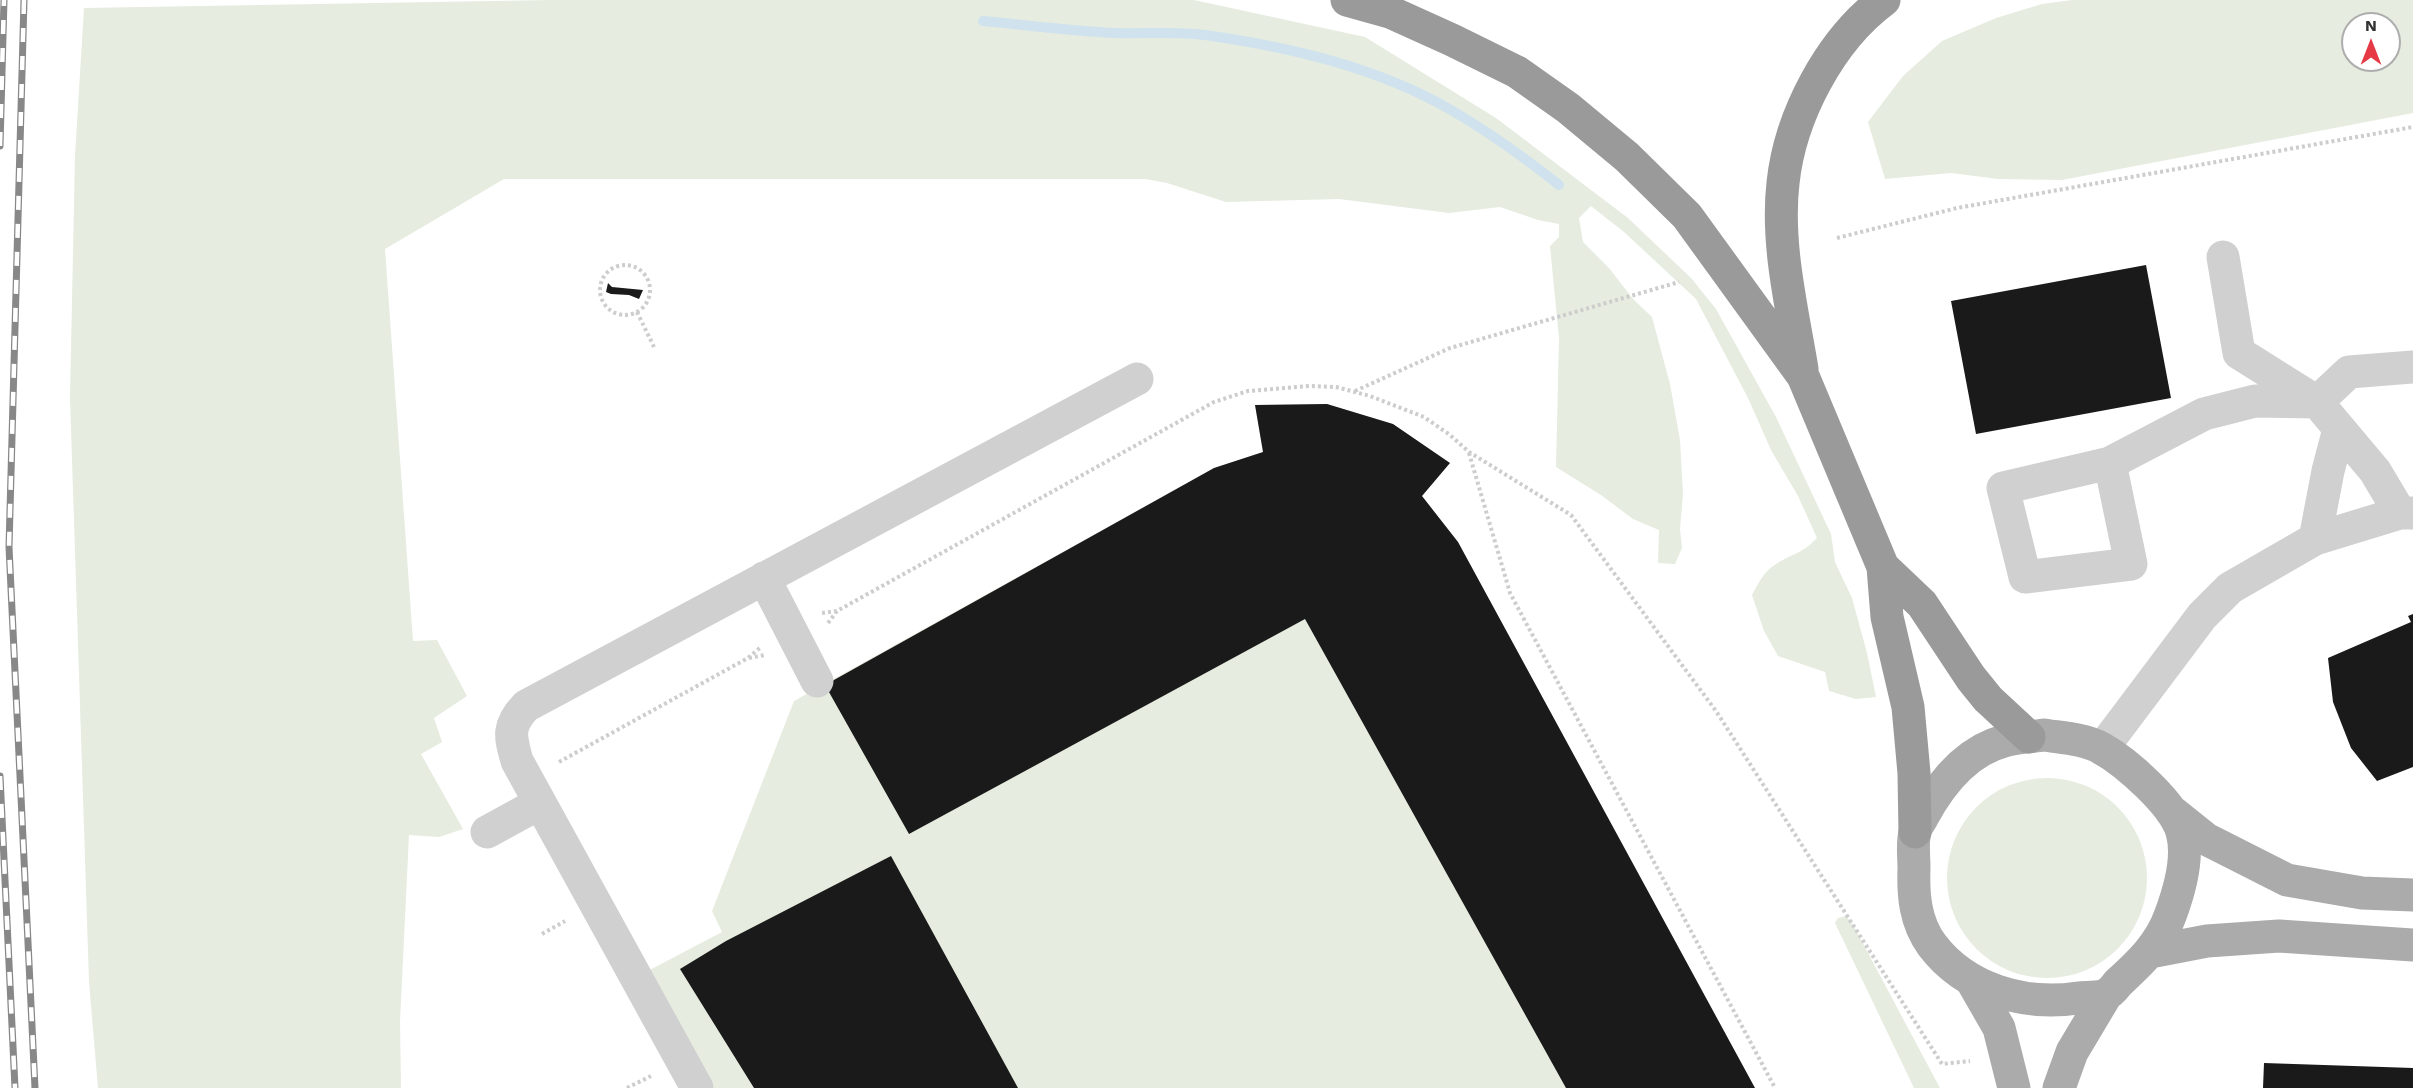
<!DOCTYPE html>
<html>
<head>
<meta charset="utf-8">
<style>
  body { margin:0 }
  #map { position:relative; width:2413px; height:1088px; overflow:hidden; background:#fff; font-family:"Work Sans",sans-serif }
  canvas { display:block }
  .north { position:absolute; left:2341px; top:12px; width:60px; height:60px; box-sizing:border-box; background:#fff; border:2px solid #adadad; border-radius:50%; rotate:0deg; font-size:16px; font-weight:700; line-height:24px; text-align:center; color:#333 }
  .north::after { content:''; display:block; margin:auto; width:21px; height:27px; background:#e63946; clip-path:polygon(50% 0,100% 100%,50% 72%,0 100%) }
</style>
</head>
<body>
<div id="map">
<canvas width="2413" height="1088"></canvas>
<div class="north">N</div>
</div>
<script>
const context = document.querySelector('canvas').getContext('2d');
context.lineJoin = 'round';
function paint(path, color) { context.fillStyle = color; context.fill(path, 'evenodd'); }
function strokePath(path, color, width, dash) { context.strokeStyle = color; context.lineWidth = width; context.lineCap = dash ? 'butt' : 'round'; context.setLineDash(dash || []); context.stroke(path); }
const green = new Path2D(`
  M552,0H1194L1365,37L1496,118L1628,218L1692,279L1716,309L1776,417L1831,534L1835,562L1852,598L1867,653L1876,697L1856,699L1829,691L1825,672L1778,656L1764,631L1752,595C1758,584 1764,571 1776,564C1793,553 1802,554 1817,538L1798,496L1771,450L1748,398L1696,299L1624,232L1591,206L1579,218L1583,242L1609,268L1633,299L1652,317L1670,384L1680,440L1683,494L1680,529L1682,548L1675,564L1658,563L1659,530L1633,519L1601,495L1556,467L1559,338L1550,246L1559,237V224L1538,220L1500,207L1449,213L1339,199L1226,202L1167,183L1145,179H504L385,249L413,641L437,640L467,696L434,718L442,742L421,754L463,829L439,837L409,835L400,1021L401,1088H98L89,982L70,398L75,156L84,8Z
  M2072,0H2413V113L2062,180L1998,179L1951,173L1885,179L1868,122L1903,76L1942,41L1996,18L2042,4ZM2353,24H2389V60H2353Z
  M1327,404L1393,424L1450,463L1422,496L1458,542L1755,1088H705L644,973L722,932L712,911L794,701L1214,468L1263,452L1255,405Z
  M1947 878a100 100 0 1 1 200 0a100 100 0 1 1-200 0Z
  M1846,916L1852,923L1940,1088H1914L1835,923L1838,918Z`);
const stream = new Path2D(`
  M983,21C1027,25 1071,31 1115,33C1144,34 1176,31 1205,35C1289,47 1377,67 1451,110C1489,132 1525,158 1559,185`);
const building = new Path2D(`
  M2146,265L2171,398L1976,434L1951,301Z
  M608,283L612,287L643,290L639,299L629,295L611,294L606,292Z
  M1327,404L1393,424L1450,463L1422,496L1458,542L1755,1088H1566L1305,619L909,834L825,685L1214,468L1263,452L1255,405Z
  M2413,614V767L2377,781L2351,748L2333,702L2328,658L2411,622L2408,616Z
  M891,856L1018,1088H754L680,969L726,941Z
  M2264,1063L2413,1068V1088H2263Z`);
const path = new Path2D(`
  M1837,238L1957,208L2413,127
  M600 290a25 25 0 1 1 50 0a25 25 0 1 1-50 0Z
  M637,312L654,347
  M1355,391L1450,348L1679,282
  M1469,453L1510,593L1775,1088
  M822,613L837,611L1214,402L1248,391L1309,386L1336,387L1370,396L1424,417L1450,435L1469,452L1571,515L1716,711L1942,1064L1970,1061
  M828,623L837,611
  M749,658L765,655
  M559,762L748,658L761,647
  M542,934L565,921
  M627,1088L651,1076`);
const minor = new Path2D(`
  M2223,257L2239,353L2317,402L2375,471L2400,513
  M2110,463L2131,564L2025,577L2003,488L2110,463L2204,414L2255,401L2317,402L2349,372L2413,367
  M2315,539L2328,471L2339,429
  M764,578L817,681
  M2102,749L2202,616L2230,588L2315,539L2400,513H2413
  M487,832L540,803
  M697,1088L517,761C510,736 507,726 526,706L1137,379`);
const major = new Path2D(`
  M2044,735C2063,738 2084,739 2101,748C2126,762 2174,804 2182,832C2189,857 2179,892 2170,916C2160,944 2140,963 2118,983C2115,987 2110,993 2105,995C2097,998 2086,997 2078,998C2025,1006 1966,990 1932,945C1915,922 1913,895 1914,868C1914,857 1912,842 1915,832C1916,826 1921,821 1923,816C1941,783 1966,751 2004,741C2017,737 2031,737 2044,735Z
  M2171,811L2206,839L2287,880L2362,893L2413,895
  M2150,952L2207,941L2279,936L2413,945
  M1972,981L1999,1028L2014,1088
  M2059,1088L2072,1052L2106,995`);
const highway = new Path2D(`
  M1347,0L1390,12L1452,40L1517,72L1568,108L1627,157L1687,216L1803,376L1883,567L1887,617L1908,707L1914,773L1915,832
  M1802,369C1792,308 1776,244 1783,183C1790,116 1830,40 1884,0
  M1883,567L1922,604L1971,678L1988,699L2029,737`);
const rail = new Path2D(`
  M24,0L9,547L35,1088
  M0,146L4,0
  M0,776L15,1088`);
paint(green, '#e6ecdf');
strokePath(stream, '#cfe2ee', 10);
paint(building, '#1a1a1a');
strokePath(path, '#cdcdcd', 4, [3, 3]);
strokePath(minor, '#d0d0d0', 33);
strokePath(major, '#ababab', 33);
strokePath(highway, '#9a9a9a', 33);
strokePath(rail, '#888', 7);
strokePath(rail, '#fff', 4.5, [14]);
</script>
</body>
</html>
